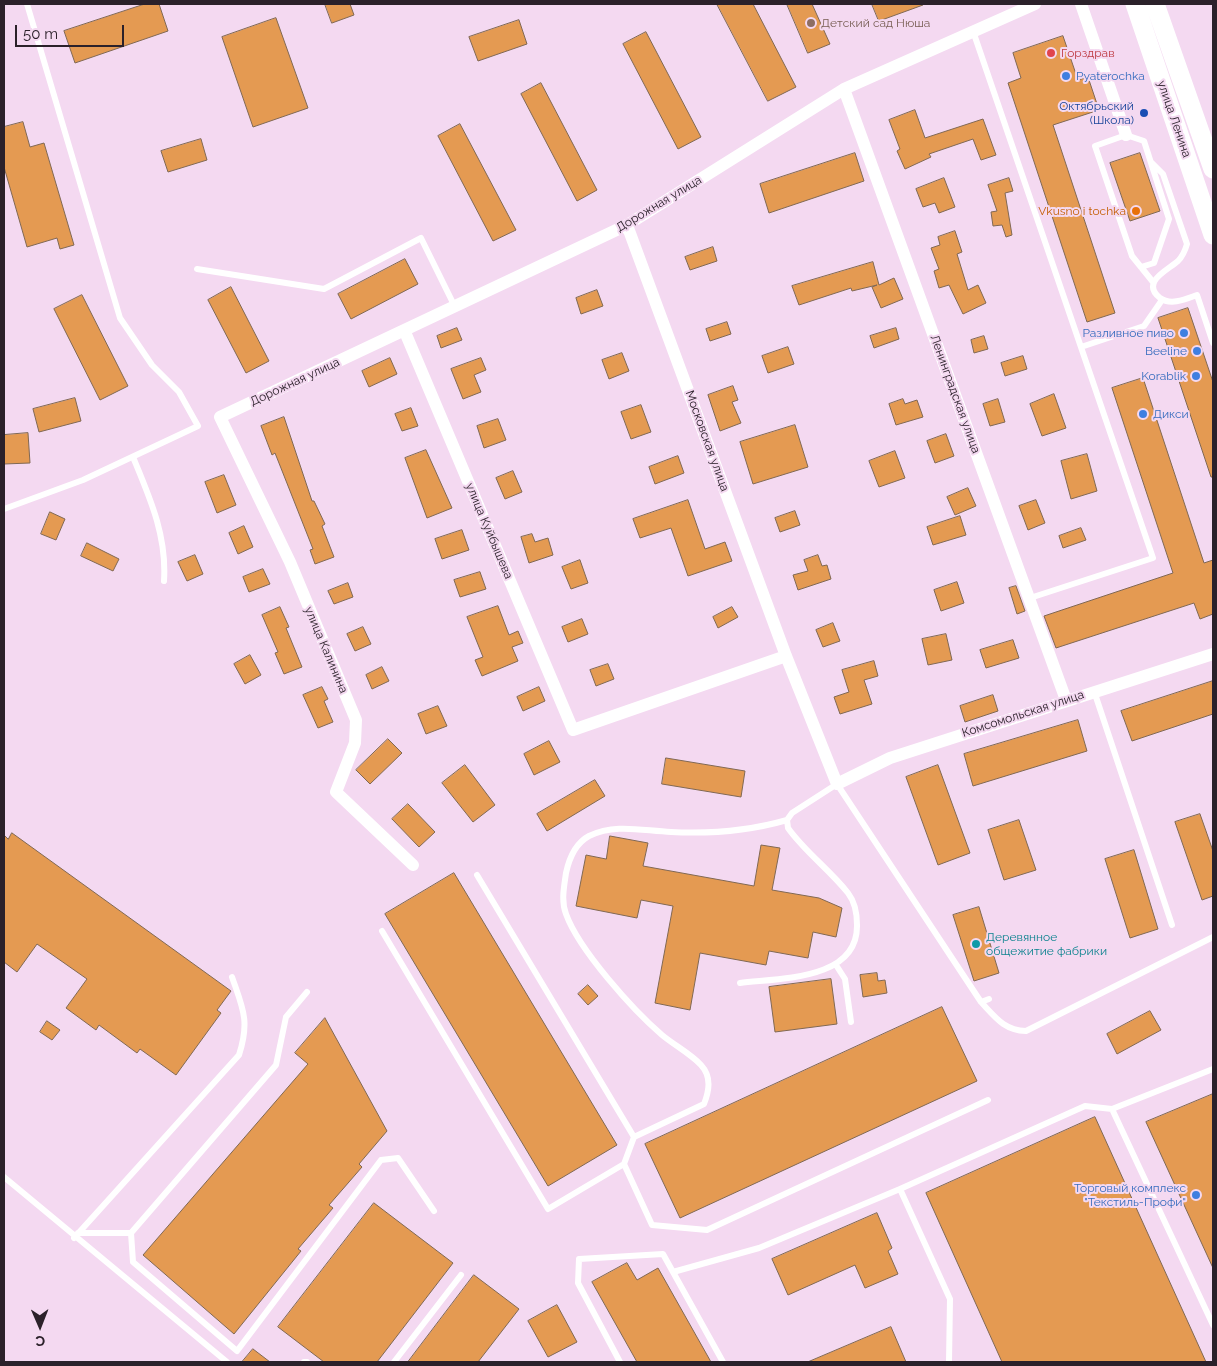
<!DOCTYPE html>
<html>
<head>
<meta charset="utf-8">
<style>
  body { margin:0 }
  #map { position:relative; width:1217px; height:1366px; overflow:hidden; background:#f4d9f1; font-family:Raleway,sans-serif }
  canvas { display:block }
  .frame { position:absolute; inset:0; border:5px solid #2b212a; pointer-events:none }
  .north { position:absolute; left:15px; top:1301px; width:50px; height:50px; -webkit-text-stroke:4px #f4d9f1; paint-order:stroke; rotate:179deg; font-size:14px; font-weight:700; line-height:20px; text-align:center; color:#2b212a }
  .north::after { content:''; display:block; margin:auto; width:18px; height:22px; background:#2b212a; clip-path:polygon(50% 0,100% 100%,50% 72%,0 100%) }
  .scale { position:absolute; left:15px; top:25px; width:109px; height:22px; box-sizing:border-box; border:2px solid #2b212a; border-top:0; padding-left:6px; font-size:15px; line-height:18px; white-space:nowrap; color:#2b212a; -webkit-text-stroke:4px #f4d9f1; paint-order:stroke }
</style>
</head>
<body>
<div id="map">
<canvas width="1217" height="1366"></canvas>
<div class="frame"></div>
<div class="north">С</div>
<div class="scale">50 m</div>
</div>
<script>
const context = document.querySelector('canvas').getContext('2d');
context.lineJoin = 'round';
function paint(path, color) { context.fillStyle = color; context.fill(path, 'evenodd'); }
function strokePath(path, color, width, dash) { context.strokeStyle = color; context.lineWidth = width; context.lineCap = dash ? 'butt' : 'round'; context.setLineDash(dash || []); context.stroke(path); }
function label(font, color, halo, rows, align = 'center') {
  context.font = font + ' Raleway,sans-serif'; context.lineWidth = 4; context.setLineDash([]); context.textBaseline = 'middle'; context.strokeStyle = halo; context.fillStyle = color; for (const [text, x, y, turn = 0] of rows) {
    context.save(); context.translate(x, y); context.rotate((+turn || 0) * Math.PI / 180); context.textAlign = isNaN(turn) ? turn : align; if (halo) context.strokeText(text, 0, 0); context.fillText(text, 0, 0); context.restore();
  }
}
const building = new Path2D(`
  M145,4H159L168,31L75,63L64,31Z
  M325,4H350L354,15L332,23Z
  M717,4H753L796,87L768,101Z
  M787,4H812L830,44L808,53Z
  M872,4H922L923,5L879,21Z
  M276,18L308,108L253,127L222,37Z
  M519,20L527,44L478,61L469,37Z
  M646,32L701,137L678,149L623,44Z
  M1063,36L1078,80L1088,77L1099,110L1053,125L1115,313L1087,322L1008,83L1021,78L1013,53Z
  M541,83L597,190L577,201L521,94Z
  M915,110L925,138L983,119L996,155L981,160L973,139L929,154L931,157L905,169L897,151L900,149L889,120Z
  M23,122L30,147L44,143L74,245L60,249L57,238L27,247L4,167V127Z
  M460,124L516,230L493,241L438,136Z
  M201,139L207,160L168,172L161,151Z
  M855,153L864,181L769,213L760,184Z
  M1140,153L1160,211L1130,221L1110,163Z
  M944,178L955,207L939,213L935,203L923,207L916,189Z
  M1009,178L1013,191L1005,193L1012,235L1006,237L1002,225L993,226L991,212L997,211L988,185Z
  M955,231L962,252L957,254L968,290L978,285L986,303L963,314L949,285L939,288L934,271L939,269L931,248L940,245L938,237Z
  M713,247L717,261L690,270L685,257Z
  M405,259L418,284L351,319L338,294Z
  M873,262L879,285L894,278L903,299L881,308L872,287L877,285L852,291L851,288L799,305L792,286Z
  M231,287L269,361L246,373L208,300Z
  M597,290L603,306L581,314L576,298Z
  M82,295L128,386L100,400L54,309Z
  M1188,308L1213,382V477H1211L1158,318Z
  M727,322L731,334L710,341L706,329Z
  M457,328L462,340L441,348L437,336Z
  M896,328L899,339L874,348L870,336Z
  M984,336L988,349L974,353L971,340Z
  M788,347L794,364L768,373L762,356Z
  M622,353L629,371L609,379L602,360Z
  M1023,356L1027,369L1005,376L1001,363Z
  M390,358L397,374L369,387L362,371Z
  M481,358L486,370L474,375L481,392L463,399L451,369Z
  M1143,378L1204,563L1213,560V614L1200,619L1194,603L1056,648L1044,616L1173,573L1112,388Z
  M733,386L738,400L732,402L741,423L720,431L708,395Z
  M1054,394L1066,428L1042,436L1030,404Z
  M75,398L81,421L39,432L33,409Z
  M903,399L905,404L917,400L923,417L896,425L889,404Z
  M998,399L1005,422L990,426L983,404Z
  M641,405L651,432L631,439L621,412Z
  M411,408L418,426L402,431L395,414Z
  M284,417L312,501H314L325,524L322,526L334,557L315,564L310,550L313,549L275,453L272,455L261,426Z
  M498,419L506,440L484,448L477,426Z
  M795,425L808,467L753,484L740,442Z
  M28,433L30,463L4,464V435Z
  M946,434L954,456L935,463L927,441Z
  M426,450L452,508L427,518L405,458Z
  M895,451L905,478L879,487L869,461Z
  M1087,454L1097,491L1071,499L1061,461Z
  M678,456L684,473L655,484L649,467Z
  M513,471L522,492L505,499L496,478Z
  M224,475L236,505L217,513L205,482Z
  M968,488L976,506L955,515L947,497Z
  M688,500L705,549L725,542L732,561L688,576L671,528L640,538L633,519Z
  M1036,500L1045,523L1028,530L1019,506Z
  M795,511L800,525L780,532L775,518Z
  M50,512L65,519L56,540L41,534Z
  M960,516L966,535L933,545L927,527Z
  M244,526L253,547L238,554L229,533Z
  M1081,528L1086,540L1063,548L1059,536Z
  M462,530L469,550L442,559L435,539Z
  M532,534L535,542L548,538L553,555L529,563L521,537Z
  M87,543L119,559L113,571L81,556Z
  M195,555L203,574L187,581L178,562Z
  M818,555L822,566L827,565L831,579L798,590L793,575L808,571L804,560Z
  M580,560L588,583L571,589L562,567Z
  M263,569L270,584L249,592L243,577Z
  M480,572L486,589L460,597L454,580Z
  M957,582L964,603L941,611L934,590Z
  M348,583L353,597L334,604L328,591Z
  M1016,586L1025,611L1017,614L1009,588Z
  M498,606L509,635L518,631L523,643L512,647L518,661L482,676L475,660L483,657L467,617Z
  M280,607L289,627L286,628L302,667L284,674L275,653L278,652L262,615Z
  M732,607L738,617L718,628L713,617Z
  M582,619L588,634L568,642L562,627Z
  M833,623L840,641L823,647L816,630Z
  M363,627L371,644L355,651L347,634Z
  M946,634L952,660L928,665L922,639Z
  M1013,640L1019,658L986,668L980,650Z
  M250,655L261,675L245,684L234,664Z
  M874,661L878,676L864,680L872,704L840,714L834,697L849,692L842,670Z
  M608,664L614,679L596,686L590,670Z
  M382,667L389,681L372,689L366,675Z
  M1213,681V714L1132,741L1121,711Z
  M322,687L328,699L324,701L333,722L318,728L303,695Z
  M539,687L545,701L523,711L517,697Z
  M993,695L998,711L965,722L960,706Z
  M438,706L447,726L426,734L418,714Z
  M1078,720L1087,751L973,786L964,754Z
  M388,739L402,753L370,784L356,770Z
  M549,741L560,762L534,775L524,754Z
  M666,758L745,771L741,797L662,784Z
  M465,765L495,805L473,822L442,783Z
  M938,765L970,853L938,865L906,777Z
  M595,780L605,796L547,831L537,814Z
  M408,804L435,832L419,847L392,819Z
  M1200,814L1213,851V896L1202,900L1175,822Z
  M1019,820L1036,870L1004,880L988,830Z
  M12,833L231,991L217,1010L221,1013L176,1075L140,1049L137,1053L99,1025L96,1030L66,1008L87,979L37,944L17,972L4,962V835L8,839Z
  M610,836L648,843L643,866L754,886L761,845L780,848L772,890L819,898L842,908L836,937L813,932L808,958L769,951L766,965L700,953L690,1010L655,1003L673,906L641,900L637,918L576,906L586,855L606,859Z
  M1134,850L1158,929L1130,938L1105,859Z
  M454,873L617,1145L548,1186L385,914Z
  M979,907L999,973L974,981L953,915Z
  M877,973L878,981L885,980L887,993L863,997L860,975Z
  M831,979L837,1024L775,1032L769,987Z
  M588,985L598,996L588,1005L578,994Z
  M942,1007L977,1081L680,1218L645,1144Z
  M1150,1011L1161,1030L1117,1054L1107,1034Z
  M325,1018L387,1131L359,1164L362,1167L329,1205L333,1208L298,1249L301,1251L234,1334L143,1255L308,1064L295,1053Z
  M47,1021L60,1030L52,1040L40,1032Z
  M1213,1094V1268L1146,1122Z
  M1095,1117L1206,1362H1002L926,1193Z
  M374,1203L453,1263L377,1362H324L278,1327Z
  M877,1213L892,1248L888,1251L898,1274L865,1288L855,1265L788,1295L772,1259Z
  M627,1263L637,1280L658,1268L711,1362H637L592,1282Z
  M474,1275L519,1309L478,1362H408Z
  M557,1305L577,1342L548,1357L528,1321Z
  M891,1327L906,1362H808Z
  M253,1349L270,1362H242Z`);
const service = new Path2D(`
  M973,31L1153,558L1030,598
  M1151,162L1163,174L1187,244C1185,251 1183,256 1178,261C1168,270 1140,282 1160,298C1171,306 1186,299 1197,295L1213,343
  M1141,267L1154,263L1169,219L1144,141L1126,135L1095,146L1132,256L1153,282
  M197,269L324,289L421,238L455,307
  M1081,347L1144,326L1162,300
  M133,457C150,498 167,536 164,581
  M4,509L83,480L198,426L179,392L152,365L120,318L27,4
  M1094,691L1172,925
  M477,875L634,1137
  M382,931L548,1209L624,1164L634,1137L704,1104C709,1091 712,1077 701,1065C691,1054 674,1045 662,1035C633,1010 579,950 566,914C561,901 564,887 566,873C569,859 576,843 589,836C616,823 643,831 671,832C711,834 749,831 787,820
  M836,965L845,979L851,1022
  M740,983C778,978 858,981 857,925C857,914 855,902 848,893C830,870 805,852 788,828L787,820L792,813L837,784L981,1002C996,1018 1004,1030 1026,1031L1213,937
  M981,1002L989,999
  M1213,1069L1112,1109L1213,1325
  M624,1164L652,1225L707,1230L988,1100
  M4,1177L227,1362
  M78,1233H131L276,1065L286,1017L307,992
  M131,1233L133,1262L237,1351L381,1160L398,1158L434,1211
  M74,1238L239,1055C250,1021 243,1009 232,977
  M673,1272L723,1362
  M304,1362H307
  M394,1362L461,1275
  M620,1362L578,1283L579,1259L663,1254L673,1272L759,1248L900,1189
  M949,1362L950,1299L900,1189L1085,1106L1112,1109`);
const minor = new Path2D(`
  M1081,4L1126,135
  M844,89L1066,700
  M627,225L786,656L837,784L890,758L1213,654
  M405,332L573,730L786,656
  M413,865L336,792L355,743L356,720L290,562L220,417L627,225L844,89L1035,4`);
const primary = new Path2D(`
  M1135,4L1213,235
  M1155,4L1213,169`);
const markers = [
  [811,23,5,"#8d6e63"],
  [1051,53,5,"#e0444e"],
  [1066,76,5,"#3f7fe0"],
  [1144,113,5,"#1a4fb4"],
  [1136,211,5,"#e8710a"],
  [1184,333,5,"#3f7fe0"],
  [1197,351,5,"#3f7fe0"],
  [1196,376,5,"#3f7fe0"],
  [1143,414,5,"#3f7fe0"],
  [976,944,5,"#0f9aa8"],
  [1196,1195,5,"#3f7fe0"]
];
const educationNames = [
  ["Детский сад Нюша",821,23]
];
const healthNames = [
  ["Горздрав",1061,53]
];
const shopNames = [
  ["Pyaterochka",1076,76,"left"],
  ["Разливное пиво",1174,333],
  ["Beeline",1187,351],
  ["Korablik",1186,376],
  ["Дикси",1153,414,"left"],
  ["Торговый комплекс",1186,1188],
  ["\"Текстиль-Профи\"",1186,1202]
];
const transitNames = [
  ["Октябрьский",1134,106],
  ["(Школа)",1134,120]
];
const streetNames = [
  ["улица Ленина",1174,119,71],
  ["Дорожная улица",659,204,-31],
  ["Дорожная улица",295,382,-25],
  ["Ленинградская улица",955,394,70],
  ["Московская улица",707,441,70],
  ["улица Куйбышева",489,531,67],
  ["улица Калинина",326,650,67],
  ["Комсомольская улица",1023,714,-18]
];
const foodNames = [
  ["Vkusno i tochka",1126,211]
];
const cultureNames = [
  ["Деревянное",986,937],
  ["общежитие фабрики",986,951]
];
paint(building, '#e49a52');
strokePath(building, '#806853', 1);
strokePath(service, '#fff', 6);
strokePath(minor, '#fff', 12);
strokePath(primary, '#fff', 19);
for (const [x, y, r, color] of markers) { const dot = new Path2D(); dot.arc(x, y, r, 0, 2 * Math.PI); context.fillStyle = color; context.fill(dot); strokePath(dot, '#f4d9f1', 2); }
label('12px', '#785e54', '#f4d9f1', educationNames, 'left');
label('12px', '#be3a42', '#f4d9f1', healthNames, 'left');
label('12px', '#366cbe', '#f4d9f1', shopNames, 'right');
label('12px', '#164399', '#f4d9f1', transitNames, 'right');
label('12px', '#2b212a', '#f4d9f1', streetNames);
label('12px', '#c56008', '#f4d9f1', foodNames, 'right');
label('12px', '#0d838f', '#f4d9f1', cultureNames, 'left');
</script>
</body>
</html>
